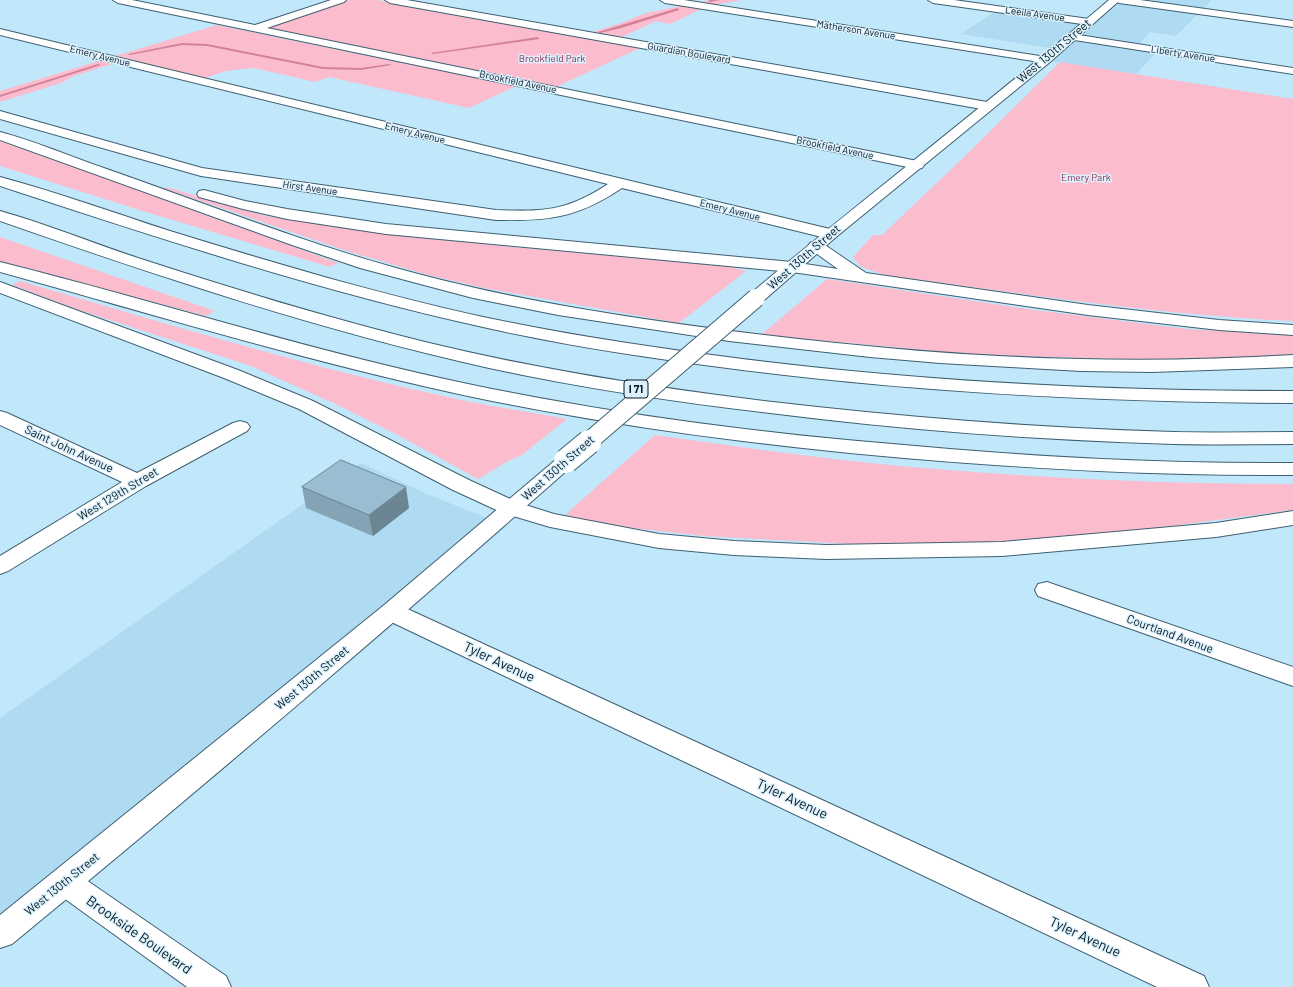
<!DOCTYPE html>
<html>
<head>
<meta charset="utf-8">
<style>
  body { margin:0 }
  canvas { display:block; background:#c1e7fb }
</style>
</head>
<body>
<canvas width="1293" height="987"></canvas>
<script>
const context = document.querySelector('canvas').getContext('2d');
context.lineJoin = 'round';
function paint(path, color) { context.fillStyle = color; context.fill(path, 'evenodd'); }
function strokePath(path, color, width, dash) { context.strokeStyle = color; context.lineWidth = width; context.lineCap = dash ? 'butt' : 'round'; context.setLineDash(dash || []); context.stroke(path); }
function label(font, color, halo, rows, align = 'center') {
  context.font = font + ' Barlow,sans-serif'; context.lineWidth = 3; context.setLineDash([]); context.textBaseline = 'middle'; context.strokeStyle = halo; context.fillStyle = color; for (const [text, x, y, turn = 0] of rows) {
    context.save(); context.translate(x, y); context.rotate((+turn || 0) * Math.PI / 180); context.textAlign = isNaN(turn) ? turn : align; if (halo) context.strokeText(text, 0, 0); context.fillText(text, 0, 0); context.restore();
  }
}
const built = new Path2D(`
  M1109,0H1212L1176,36L1150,32L1138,45L1160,49L1136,74L1051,61L1062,50L961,34L999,9L1085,20Z
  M361,463L427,494L507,526L379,637L0,949V718Z`);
const green = new Path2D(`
  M348,0H377L640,48L556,87L262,28Z
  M711,0H742L708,6L670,24L656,21L618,39L590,33L621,23L646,13Z
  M217,25L516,86L469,108L329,77L315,82L254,68L226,71L202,79L125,60L74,76L61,83L0,102V91Z
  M1060,62L1293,99V321C1156,315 1020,293 885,275L861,267L853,257L873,235H882L966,155Z
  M0,141L44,156L338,263L330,267L146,212L0,166Z
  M166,187L266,216L389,234L512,247L727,266L746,271L679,323L484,288L428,275L347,251L163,188Z
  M0,237L215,311L206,316L0,261Z
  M827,279L1034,310L1187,329L1293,335V355L1237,359L1162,360L979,355L761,335Z
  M20,281C167,324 315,369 466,401C499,408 533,412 567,419L522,455L510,460L478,479L398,435L331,402L251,366L82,311L12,285Z
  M655,435C748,448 842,462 936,469C1055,479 1174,484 1293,484V510L1125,532L975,543L850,544L704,536L587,523L566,514Z`);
const stream = new Path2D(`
  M710,0H720L710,2L708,1Z
  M678,8L679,10L621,28L600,33L598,32Z
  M538,37L539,39L433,54L431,53Z
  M182,43L207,44L323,67L361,68L389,64L391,65L361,70L323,69L207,46L182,45L130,55L128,54Z
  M98,64L101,65L0,97V95Z`);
const minor = new Path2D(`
  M113,0H132L255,25L331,0H346L344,2L267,28L917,161L922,162L924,165L922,168L917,169L118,3Z
  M385,0H407L987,102L991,103L993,106L991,109L987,110L390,3Z
  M660,0H684L1046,57L1052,60L1046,63L665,3Z
  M928,0H954L1089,19L1094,22L1089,25L933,3Z
  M1114,0H1140L1293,21V27L1119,3Z
  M0,29L830,229L836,231L838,234L836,237L830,239L622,188C577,218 550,221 496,220L201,176L0,119V111L202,168L496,210C544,212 567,211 608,184L0,35Z
  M1072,34L1293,68V74L1068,39L1067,37Z
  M0,411L7,413L137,473L233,423L240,421L247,423L250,427L247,431L146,486L8,571L0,574V556L122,482L0,425Z
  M1047,582L1293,667V686L1038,596L1035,590L1038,584Z
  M392,604L401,606L1204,976L1209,987H1157L383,618L380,612L383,606Z
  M65,869L76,873L226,976L231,987H187L54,891L49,882L54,873Z`);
const secondary = new Path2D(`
  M1109,0H1120L1050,62L836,237L762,302L756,303L750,302L747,298L750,294C868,194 992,101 1109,0Z
  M566,455L573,457L577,461L573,465C389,628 202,788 12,944L0,948V915L383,606L559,457Z`);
const motorway = new Path2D(`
  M0,132C34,141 67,155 101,167C199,201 296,240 396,268C514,301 635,319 756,334C863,347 972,357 1080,359C1151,361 1222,359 1293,355V367L1152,372L1081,371L940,363L870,357L729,341L558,315L473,298L360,268L292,245L0,140Z
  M0,177C57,192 114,213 170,231C274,263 378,294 483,317C559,333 635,345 712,355C905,381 1098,391 1293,391V403C1098,402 905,392 712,366C635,356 558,344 483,327C319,291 159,238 0,186Z
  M204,190L245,201L287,209L386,224L792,262L838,269L810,249L808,246L810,243L816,241L822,243L866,273L1088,305L1219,320L1293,325V335L1219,330L1088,315L792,272L386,234L287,219L243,209L199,197L197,194L199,191Z
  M0,211C47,224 92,243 138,258C233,289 328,318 425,342C536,369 650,387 764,401C900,417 1037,428 1174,432C1213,433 1253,432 1293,432V444C1253,444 1213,445 1174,444C1039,440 904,430 770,413C676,402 582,388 489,368C322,331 161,277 0,221Z
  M0,262C164,303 326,356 492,389C628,416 766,434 904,445C1034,457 1163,464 1293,463V475C1163,476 1033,469 904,458C766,446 628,428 492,401C326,367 163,317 0,272Z
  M0,282L238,370L313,401L469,480L519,503L554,514L659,534L734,541L826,545L1002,542L1216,523L1293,511V525L1216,537L1002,556L826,559L734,555L659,548L550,527L503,513L453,490L299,409L224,378L0,293Z`);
const secondaryBridgeFar1 = new Path2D(`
  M587,443L756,298`);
const secondaryBridge = new Path2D(`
  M566,461L589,442`);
const wall = new Path2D(`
  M302,487L409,508L373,536L306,508Z`);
const shadedWall = new Path2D(`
  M406,487L409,508L373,536L369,515Z`);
const building = new Path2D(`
  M341,460L406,487L369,515L302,487Z`);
const farStreetnames = [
  ["Leeila Avenue",1035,14,8],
  ["Matherson Avenue",856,30,9],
  ["Guardian Boulevard",689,53,10],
  ["Liberty Avenue",1183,54,9],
  ["Emery Avenue",100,56,14],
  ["Brookfield Avenue",518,82,12],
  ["Emery Avenue",415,133,14],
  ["Brookfield Avenue",835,148,12],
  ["Hirst Avenue",310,188,8],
  ["Emery Avenue",730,210,14]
];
const farParknames = [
  ["Brookfield Park",552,59],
  ["Emery Park",1086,178]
];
const shields = [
  [636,389,24]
];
const shieldNames = [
  ["I 71",636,389]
];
const streetNames = [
  ["West 130th Street",1054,51,-40],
  ["West 130th Street",804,257,-41],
  ["Saint John Avenue",69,449,25],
  ["West 130th Street",558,468,-41],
  ["West 129th Street",118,494,-31],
  ["Courtland Avenue",1170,634,20],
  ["West 130th Street",312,678,-40],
  ["West 130th Street",62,884,-39]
];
const nearStreetnames = [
  ["Tyler Avenue",499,662,25],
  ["Tyler Avenue",792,799,25],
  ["Brookside Boulevard",139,935,35],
  ["Tyler Avenue",1085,937,25]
];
paint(built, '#aedaf2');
paint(green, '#fbbcce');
paint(stream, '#d4809a');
strokePath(minor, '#3e6071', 2);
strokePath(secondary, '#3e6071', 2);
strokePath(motorway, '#3e6071', 2);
paint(minor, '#fff');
paint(secondary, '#fff');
paint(motorway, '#fff');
strokePath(secondaryBridgeFar1, '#3e6071', 20, []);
strokePath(secondaryBridge, '#3e6071', 26, []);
strokePath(secondaryBridgeFar1, '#fff', 18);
strokePath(secondaryBridge, '#fff', 24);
paint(wall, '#84a3b4');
paint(shadedWall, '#6c8592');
paint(building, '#9abed1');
strokePath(building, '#6c8592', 1);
label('10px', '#0b1920', '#dbf2fe', farStreetnames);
label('10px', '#8e2b52', '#dbf2fe', farParknames);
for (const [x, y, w] of shields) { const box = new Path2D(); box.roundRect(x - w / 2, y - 9, w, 18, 3); context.fillStyle = '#dbf2fe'; context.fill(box); strokePath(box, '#0b1920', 1); }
label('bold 11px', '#0b1920', null, shieldNames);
label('12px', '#0b1920', '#dbf2fe', streetNames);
label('14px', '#0b1920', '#dbf2fe', nearStreetnames);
</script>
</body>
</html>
